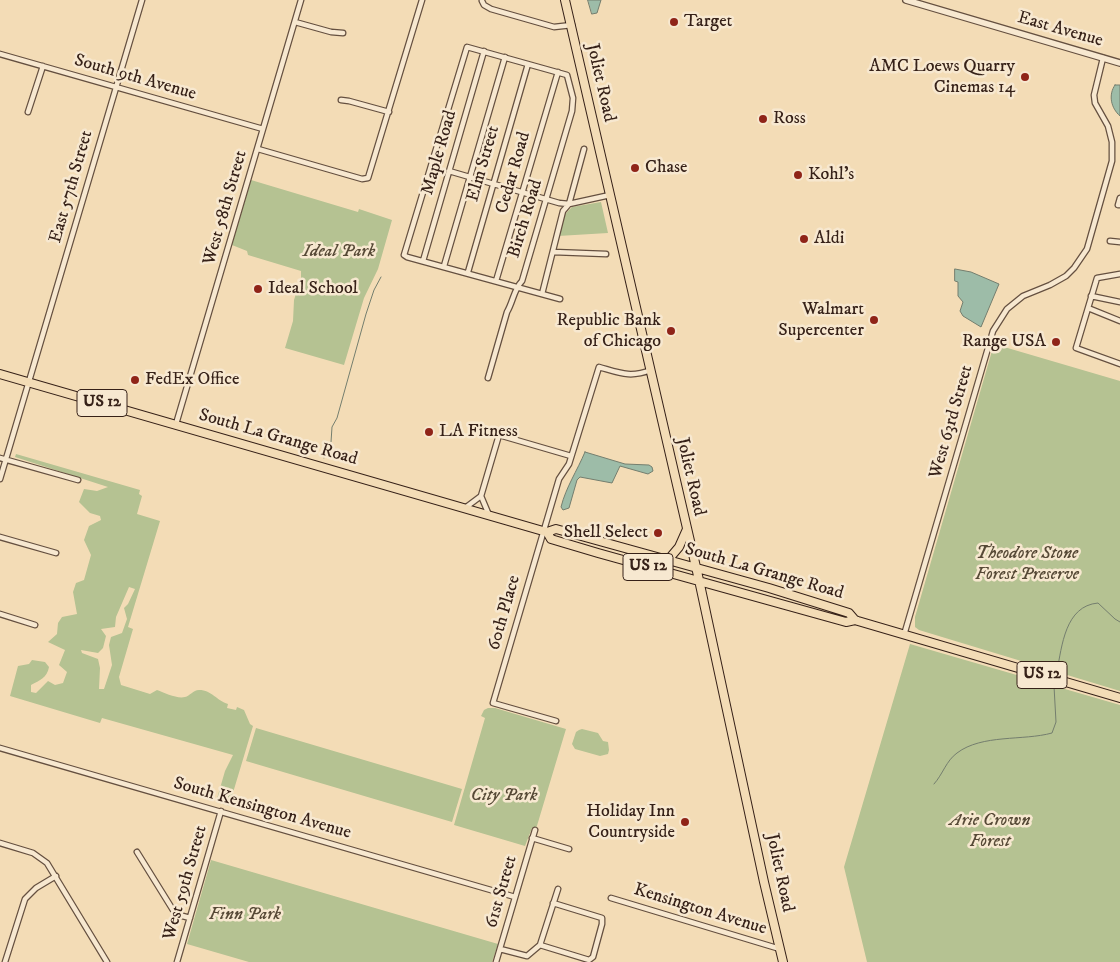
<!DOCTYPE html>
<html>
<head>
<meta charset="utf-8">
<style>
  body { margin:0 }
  canvas { display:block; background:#f3dcb6 }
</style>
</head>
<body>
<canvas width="1120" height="962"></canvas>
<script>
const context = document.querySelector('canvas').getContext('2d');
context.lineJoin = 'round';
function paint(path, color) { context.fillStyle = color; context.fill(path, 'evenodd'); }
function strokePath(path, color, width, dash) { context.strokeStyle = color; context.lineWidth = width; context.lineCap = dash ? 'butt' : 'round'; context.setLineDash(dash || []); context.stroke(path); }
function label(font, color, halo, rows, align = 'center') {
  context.font = font + ' "IM FELL DW Pica",serif'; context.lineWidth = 5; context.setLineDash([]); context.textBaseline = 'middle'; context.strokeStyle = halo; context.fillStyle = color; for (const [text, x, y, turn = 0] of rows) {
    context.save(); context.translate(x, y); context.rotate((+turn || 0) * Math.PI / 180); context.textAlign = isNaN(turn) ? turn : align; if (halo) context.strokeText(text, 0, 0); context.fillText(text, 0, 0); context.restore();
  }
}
const green = new Path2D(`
  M251,180L358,212L359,209L392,220L378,269L364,298L344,365L285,348L293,321L294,300L301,278V271L248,255L247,251L232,245Z
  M601,202L608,233L558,236L563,216L572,207Z
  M994,344L1120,381V691L919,630L915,627V617Z
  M16,454L140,490L139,494L142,496L137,514L160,521L128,627L133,629L119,677L121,685L150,694L157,690C165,693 177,699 185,697C190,696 193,690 199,690C212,690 217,701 228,704L227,708L236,710L237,707L244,710L250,724L253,726L229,806L216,802L225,771L233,755L102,718L100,723L10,696L18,666L29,664L32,660L45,662L49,667C47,678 40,680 31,685V692L36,693L48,681L55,685L63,683L67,672L59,665L65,650L48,642L57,634L58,623L62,617L77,614L73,592L76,583L84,580L91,555L84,540L89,526L101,520L100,516L90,513L79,502L84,489L97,491L108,487L15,457ZM129,587L135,589L128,604L124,608L127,619L122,633L111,637L109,645L112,665L104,689H99L100,668L98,659L82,653L81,650L98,653L103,648L106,636L101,629L115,627L116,617Z
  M910,644L1120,705V962H867L844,867Z
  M488,708H495L566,729L536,829L532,828L525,846L454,825L485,718L481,716L484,710Z
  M256,728L462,789L452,822L246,761Z
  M582,729L598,733L603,741L608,742L609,750L608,754L600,756L575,749L572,744L576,732L579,730Z
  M211,860L498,944L492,962H249L187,944Z`);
const water = new Path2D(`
  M588,0H601L597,13L592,14Z
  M1115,85H1120V116C1111,108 1108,95 1115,85Z
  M955,269L971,272L999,284L981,327L963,316L960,311L963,302L958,296V282L955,281Z
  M585,452L625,464L649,465L652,467L653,471L648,474L620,466L612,483L580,477L577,480L569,508L563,510L561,507C566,487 577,471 585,452Z`);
const stream = new Path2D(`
  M324,458L327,444L331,442L332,427L337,418L366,314L374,290L381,277
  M1057,671C1062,646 1065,606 1098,603L1115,619L1120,622
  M934,784C943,774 946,761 957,753C982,734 1023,741 1052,733L1056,722L1054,686`);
const minor = new Path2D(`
  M482,1L484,5L491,9L554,27L572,25
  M295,22L331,32L343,33
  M0,54L263,129
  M341,100L349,101L389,112
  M28,112L43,66
  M258,149L362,179L368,178L422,0
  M449,171L559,203L569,204L610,195
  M1120,198L1118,205H1120
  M1110,241L1120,242
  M553,252L606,254
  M423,261L484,51
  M444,266L505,57
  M468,272L528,64
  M1120,274L1097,278L1076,348L1120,364
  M496,281L558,72
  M542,294L563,211L569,204L584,149
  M1091,296L1120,302
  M1088,308L1120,321
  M488,378L507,312C513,302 514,289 522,281L572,111L573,98L567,75L467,47L404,255L407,257C458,271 509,285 560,299
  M176,424L301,0
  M0,458L78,480
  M0,479L142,0
  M465,508L481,496
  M489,515L481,496L499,435L571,456
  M0,537L56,553
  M0,614L35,625
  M904,635L993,331L1007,309L1023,296L1050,285L1066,276L1074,268L1087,249L1112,161V142L1108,126L1095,103L1094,95L1103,58
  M556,721L493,703L559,479L569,464L599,367C620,373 630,378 651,370
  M0,748L515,897
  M532,838L569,849
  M0,843L33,853L47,863L107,962
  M137,852L173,910L179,915L190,918
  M611,898L780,949
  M540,945L589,960L593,957L602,924V918L553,903
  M500,949L527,956L540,945L558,889
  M5,962L25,899L36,888L56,876
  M177,962L221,811
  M496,962L535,830`);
const tertiary = new Path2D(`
  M906,0L1120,63`);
const primary = new Path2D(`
  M565,0L699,580L764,882L783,962
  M0,374L543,531L547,532L556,529L769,588L849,613L855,620L858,621L1120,698
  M547,532L551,539L598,553L846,622L855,620
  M668,560L679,547L687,529`);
const markers = [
  [674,22,5,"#8f2418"],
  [1025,77,5,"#8f2418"],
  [763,119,5,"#8f2418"],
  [635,168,5,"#8f2418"],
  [798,175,5,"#8f2418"],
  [804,239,5,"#8f2418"],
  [258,289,5,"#8f2418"],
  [874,320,5,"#8f2418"],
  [671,331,5,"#8f2418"],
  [1056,342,5,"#8f2418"],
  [135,380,5,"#8f2418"],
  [429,432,5,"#8f2418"],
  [658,533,5,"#8f2418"],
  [685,822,5,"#8f2418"]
];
const shields = [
  [102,403,50],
  [648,567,50],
  [1042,675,50]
];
const shieldNames = [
  ["US 12",102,403],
  ["US 12",648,567],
  ["US 12",1042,675]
];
const poiNames = [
  ["Target",684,22],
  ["AMC Loews Quarry",1015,67,"right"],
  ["Cinemas 14",1015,88,"right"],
  ["Ross",773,119],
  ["Chase",645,168],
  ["Kohl's",808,175],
  ["Aldi",814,239],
  ["Ideal School",268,289],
  ["Walmart",864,310,"right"],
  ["Supercenter",864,331,"right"],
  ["Republic Bank",661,321,"right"],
  ["of Chicago",661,342,"right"],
  ["Range USA",1046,342,"right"],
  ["FedEx Office",145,380],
  ["LA Fitness",439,432],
  ["Shell Select",648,533,"right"],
  ["Holiday Inn",675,812,"right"],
  ["Countryside",675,833,"right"]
];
const streetNames = [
  ["East Avenue",1060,30,16],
  ["South 9th Avenue",135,78,16],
  ["Joliet Road",600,83,77],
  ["Maple Road",440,153,-74],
  ["Elm Street",484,164,-74],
  ["Cedar Road",514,173,-74],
  ["East 57th Street",72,187,-74],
  ["West 58th Street",226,208,-74],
  ["Birch Road",526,219,-73],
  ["West 63rd Street",952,422,-74],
  ["South La Grange Road",278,438,16],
  ["Joliet Road",690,477,77],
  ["South La Grange Road",764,572,16],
  ["60th Place",505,613,-74],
  ["South Kensington Avenue",262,809,16],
  ["Joliet Road",779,873,78],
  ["West 59th Street",186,883,-74],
  ["61st Street",502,892,-74],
  ["Kensington Avenue",700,910,17]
];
const parkNames = [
  ["Ideal Park",339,252],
  ["Theodore Stone",1027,554],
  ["Forest Preserve",1027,575],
  ["City Park",504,796],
  ["Arie Crown",990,821],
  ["Forest",990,842],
  ["Finn Park",245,915]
];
paint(green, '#b5c292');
paint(water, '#9dbca8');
strokePath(water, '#747e6e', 1);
strokePath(stream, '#747e6e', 1);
strokePath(minor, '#655040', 7);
strokePath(tertiary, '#655040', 8);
strokePath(primary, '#362118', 10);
strokePath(minor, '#f7e8d0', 4.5);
strokePath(tertiary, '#f7e8d0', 5.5);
strokePath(primary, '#f3dcb6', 8);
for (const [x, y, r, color] of markers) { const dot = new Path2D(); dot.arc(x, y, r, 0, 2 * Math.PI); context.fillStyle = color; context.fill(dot); strokePath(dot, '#f7e8d0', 2); }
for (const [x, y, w] of shields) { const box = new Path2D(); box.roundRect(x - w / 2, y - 13.5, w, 27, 4); context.fillStyle = '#f7e8d0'; context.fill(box); strokePath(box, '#362118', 1); }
label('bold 16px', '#362118', null, shieldNames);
label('18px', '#362118', '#f7e8d0', poiNames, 'left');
label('18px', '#362118', '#f7e8d0', streetNames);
label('italic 18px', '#564936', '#f7e8d0', parkNames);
</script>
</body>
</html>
